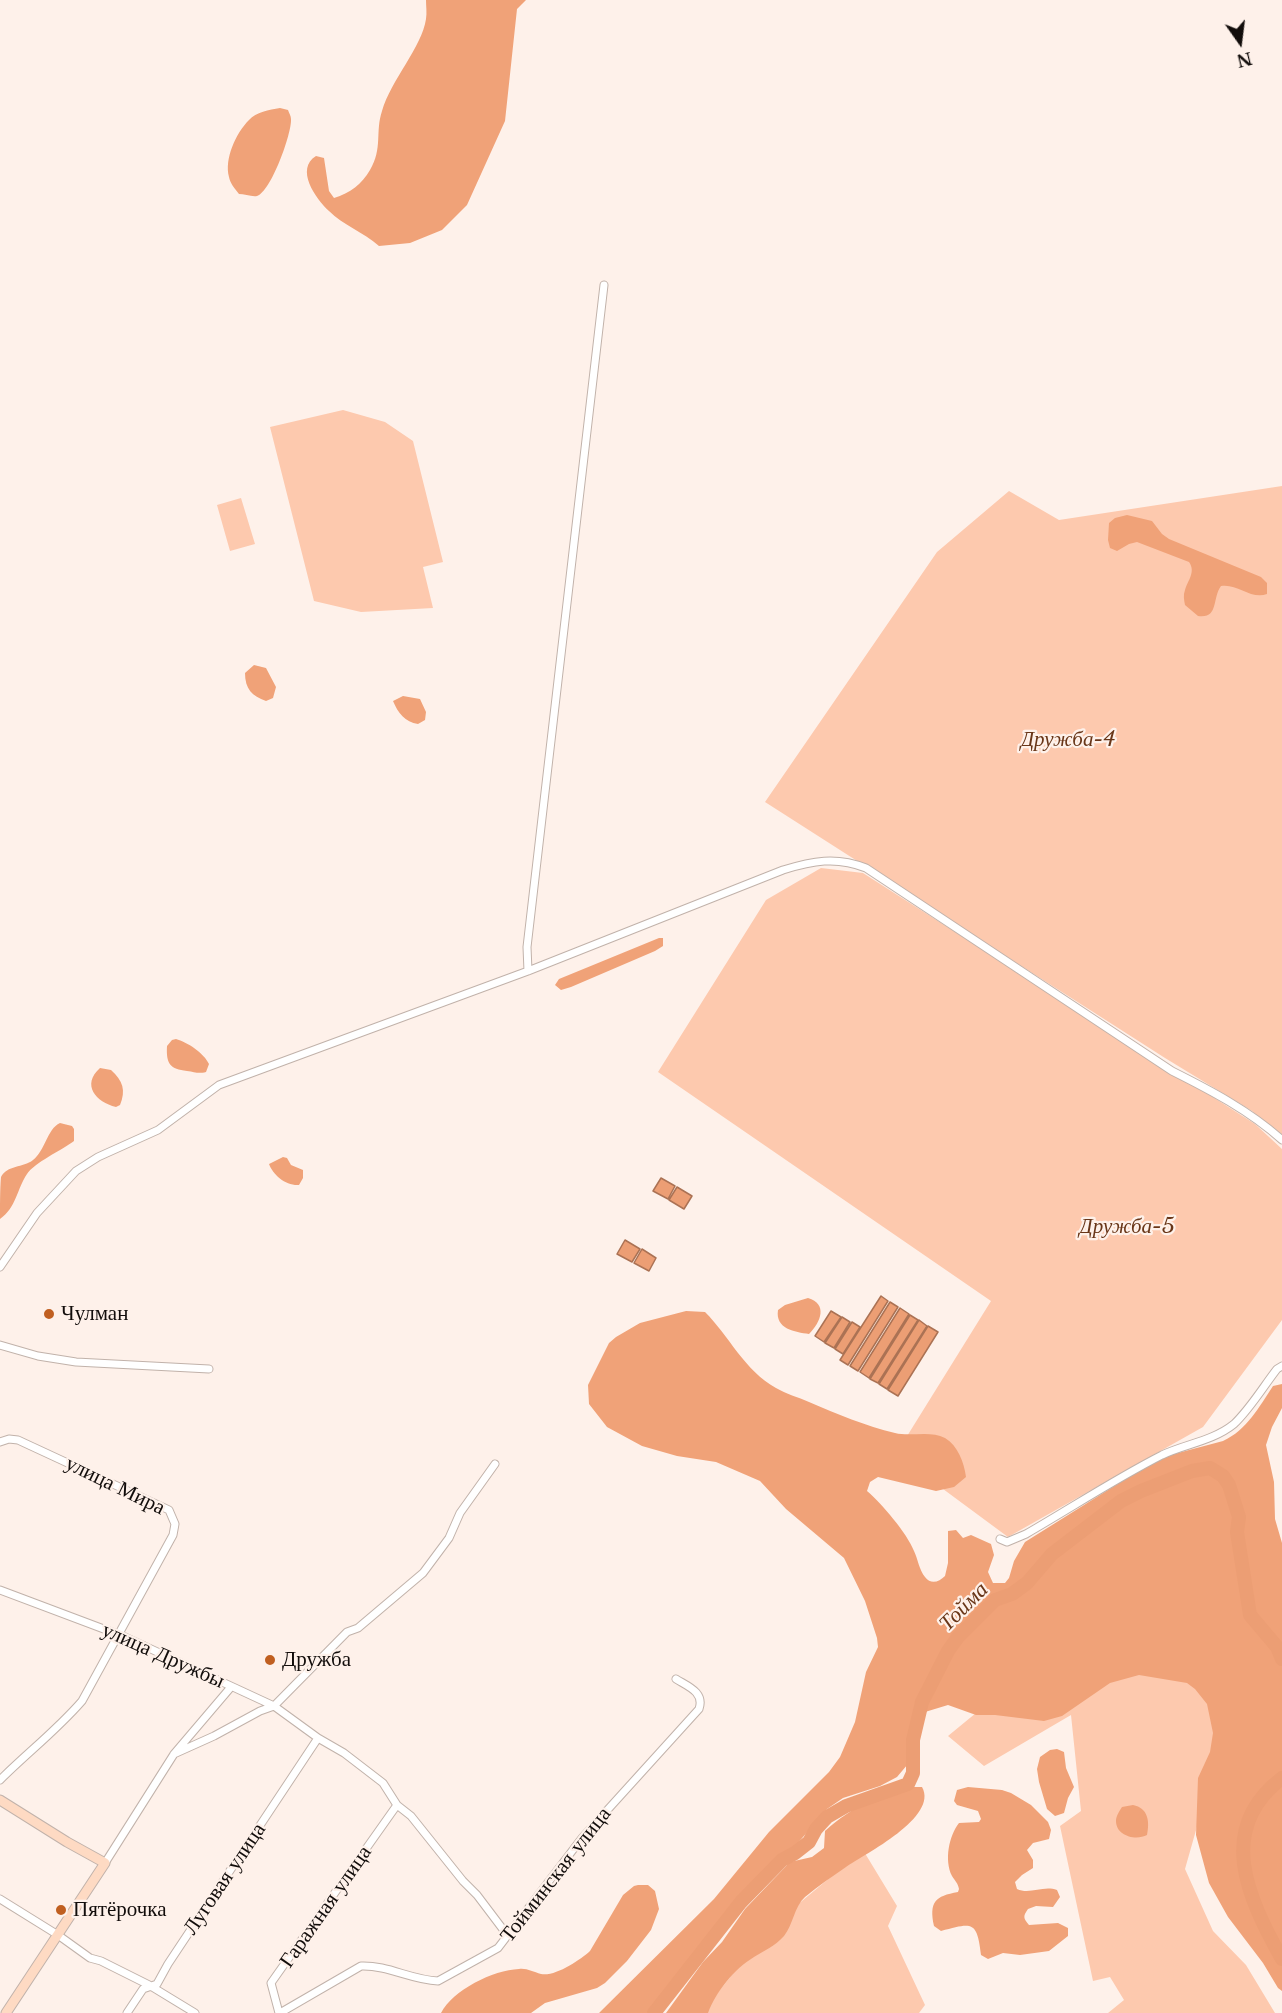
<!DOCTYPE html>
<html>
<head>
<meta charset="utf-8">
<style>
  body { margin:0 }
  #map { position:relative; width:1282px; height:2013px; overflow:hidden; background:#fef1ea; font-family:"Libre Baskerville",serif }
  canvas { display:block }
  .north { position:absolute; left:1210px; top:12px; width:60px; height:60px; -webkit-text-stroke:4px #fef1ea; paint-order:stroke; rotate:166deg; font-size:16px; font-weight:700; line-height:24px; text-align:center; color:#120d0b }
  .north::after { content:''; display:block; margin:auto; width:21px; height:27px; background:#120d0b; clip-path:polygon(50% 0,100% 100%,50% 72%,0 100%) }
</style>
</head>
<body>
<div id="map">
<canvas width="1282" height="2013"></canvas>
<div class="north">N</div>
</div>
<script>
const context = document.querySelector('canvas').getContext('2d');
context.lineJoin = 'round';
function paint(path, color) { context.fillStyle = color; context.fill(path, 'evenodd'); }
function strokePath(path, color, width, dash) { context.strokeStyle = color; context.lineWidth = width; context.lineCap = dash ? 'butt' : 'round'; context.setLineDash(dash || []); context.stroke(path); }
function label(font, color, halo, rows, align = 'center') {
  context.font = font + ' "Libre Baskerville",serif'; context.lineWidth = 4.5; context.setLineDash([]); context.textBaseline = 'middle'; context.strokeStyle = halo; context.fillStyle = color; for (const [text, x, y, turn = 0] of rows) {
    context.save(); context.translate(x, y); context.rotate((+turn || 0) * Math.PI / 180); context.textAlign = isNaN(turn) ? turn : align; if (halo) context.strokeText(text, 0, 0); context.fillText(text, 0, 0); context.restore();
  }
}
const green = new Path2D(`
  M343,410L385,422L413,441L443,562L423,567L433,608L361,612L314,601L270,427Z
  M1282,486V1138L1252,1111L1165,1058L765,802L937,552L1009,491L1059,520Z
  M241,498L255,544L230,551L217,505Z
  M821,868L863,873L1255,1124L1282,1149V1320L1203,1427L1008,1537L893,1452L904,1441L991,1301L658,1072L766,900Z
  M1117,1597L1238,1682L1185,1869L1213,1931L1246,1965L1275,2013H1108L1124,2000L1110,1977L1093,1981L1060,1826L1081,1811L1071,1715L984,1766L948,1736Z
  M863,1850L897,1906L888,1926L925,2005L919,2013H701L772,1926Z`);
const forest = new Path2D(`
  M426,0H526L517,9L505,121L467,205L442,230L410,243L379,246C363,232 343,225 329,211C315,198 295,169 316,156L324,158L329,191L334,198C350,193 362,184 370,170C383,148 375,132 382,111C391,80 422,47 426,19C427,13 426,6 426,0Z
  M280,108L288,110C289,113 291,116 291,119C292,133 271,192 257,196C252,197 244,194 239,194C235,189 230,183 229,177C224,159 236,133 249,120C256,112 269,110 280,108Z
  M1127,515L1152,521L1162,534L1169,539L1261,577L1267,583V594C1251,600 1237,583 1221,586C1212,598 1219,619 1198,616L1185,605C1184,600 1183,595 1185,590C1188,580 1196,572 1189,562L1137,542L1129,544L1117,551L1110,548L1108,540L1109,523L1115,518Z
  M254,665L266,668L276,687L273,698L266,701C252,696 245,689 245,673Z
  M403,696L420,699L426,712L425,720L418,724C405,722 398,713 393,701Z
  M659,938H663V946L655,951L571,987L561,990L555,985L559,979Z
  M176,1039C187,1042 204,1053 209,1064L206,1072C198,1074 195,1072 187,1071C170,1069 166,1064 167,1046L172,1040Z
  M100,1068L111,1070C123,1081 126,1090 120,1105L116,1107C96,1102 81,1085 100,1068Z
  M60,1123L72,1126L74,1129V1141C62,1150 34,1163 27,1174C17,1189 16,1208 0,1219C0,1207 0,1188 1,1177C7,1165 23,1168 33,1160C45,1151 47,1129 60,1123Z
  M283,1157L287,1158L291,1165L303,1170V1178L299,1185C286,1186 273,1175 269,1164Z
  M808,1298C828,1304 821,1322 809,1334C795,1332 775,1329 778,1310L785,1305Z
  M686,1311L705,1312C729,1336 745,1371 776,1388C786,1394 798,1397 809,1402C837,1414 866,1426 895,1433C911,1437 930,1430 945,1438C958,1446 964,1462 966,1477L954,1487L936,1491L878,1477L870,1482L867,1491C882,1504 907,1533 914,1551C918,1559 919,1570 925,1577C931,1585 939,1582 945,1576L948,1563V1531L956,1530L963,1538L971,1535L991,1544L994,1555L988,1572L993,1583H1005L1009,1578L1014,1561L1025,1542L1159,1458L1223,1441C1247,1430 1259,1407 1273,1386L1282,1384V1408L1272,1427L1266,1445L1274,1482L1275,1519L1282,1543V1991L1278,1988L1263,1963L1228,1917L1209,1883L1196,1835L1198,1778L1210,1752L1213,1733L1207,1704L1195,1689L1187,1683L1139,1675L1110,1683L1062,1716L1044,1721L995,1715H976L948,1705L925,1712L913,1758L897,1777L880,1786L843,1798L827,1809L659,2005L647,2013H599L714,1899L769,1832L829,1772L840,1757L855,1722L866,1672L878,1647L877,1638L865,1601L844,1558L786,1509L760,1481L716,1462L677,1456L642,1446L607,1427L589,1404L588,1385L609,1343L616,1337L640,1323Z
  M1057,1749L1064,1752L1066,1768L1074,1787L1068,1798L1064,1813L1055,1816L1047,1809L1039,1782L1037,1769L1040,1757L1050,1750Z
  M914,1787H922C939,1817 865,1854 846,1867C833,1876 818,1886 805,1897C794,1907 793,1925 784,1936C775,1946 764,1951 754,1957C734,1969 716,1992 708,2013H666L703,1962L722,1942L745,1909L790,1862L812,1857L824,1848L825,1831C854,1805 878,1796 914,1787Z
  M968,1787L1002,1790L1011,1793L1031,1805L1048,1822L1051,1830L1049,1839L1033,1843L1027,1850L1033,1860V1868L1022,1875L1015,1882L1017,1889C1030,1895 1043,1885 1057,1890L1060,1897L1053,1907L1036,1906L1028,1909C1023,1916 1023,1918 1029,1925L1058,1923L1068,1928V1936L1049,1951L1020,1955L1003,1953L988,1959L981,1955C977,1920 972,1923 941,1931L934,1926C929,1902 935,1896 958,1892L959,1889C958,1883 955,1881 952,1876C944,1860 949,1836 959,1823L979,1822L981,1819L978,1811L957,1805L954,1801L957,1790Z
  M1133,1805C1148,1808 1150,1821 1147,1835C1136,1841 1116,1836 1116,1821C1116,1816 1119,1812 1122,1807Z
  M638,1885H648L655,1891L659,1909L651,1930L627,1961L605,1983L597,1988L545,2003L531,2013H441C453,1990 493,1970 519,1969C527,1968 533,1972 541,1974C555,1977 580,1960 590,1951L623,1895L634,1886Z`);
const water = new Path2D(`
  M661,1178L675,1186L668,1199L653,1191Z
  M677,1187L692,1196L684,1209L669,1200Z
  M625,1240L640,1249L632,1262L617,1254Z
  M642,1249L656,1258L649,1271L634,1263Z
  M881,1296L888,1301L848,1365L840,1360Z
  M890,1302L898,1307L858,1371L850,1366Z
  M900,1308L909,1314L869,1378L860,1372Z
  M831,1311L841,1317L824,1342L815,1336Z
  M910,1315L918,1320L878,1383L870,1379Z
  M842,1317L850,1322L834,1348L825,1343Z
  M919,1320L927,1326L887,1389L879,1384Z
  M852,1322L860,1327L843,1354L835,1349Z
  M928,1326L938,1332L898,1396L888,1390Z`);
const river = new Path2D(`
  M1282,1778C1215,1829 1248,1898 1282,1959
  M654,2013L741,1902L782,1860L795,1853L809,1842L816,1829L827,1817L846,1806L908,1784L913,1773V1740L922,1702L948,1651L958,1637L995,1600L1012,1594L1027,1583L1052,1554L1121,1501L1141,1491L1192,1471L1210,1468L1223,1476L1229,1485L1239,1517L1237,1532L1250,1615L1277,1647L1282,1659`);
const street = new Path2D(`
  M528,971L527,947L604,285
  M0,1267L37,1213L76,1171L98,1157L158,1130L219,1085L528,971L783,870C812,861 836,856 866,868L1172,1071C1210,1090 1250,1111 1282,1140
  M0,1345L38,1356L76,1362L209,1369
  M0,1442L9,1439L18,1440L169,1510L175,1524L173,1535L82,1701C57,1730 27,1753 0,1780
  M1000,1539L1007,1542L1026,1534C1071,1508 1115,1479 1162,1455C1185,1444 1213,1441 1234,1424C1250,1409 1263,1387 1277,1369L1282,1366
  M0,1590L125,1637L274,1706L318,1738L344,1753L383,1783L397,1805L411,1816L463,1881L477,1895L508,1936
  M174,1754L214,1736L260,1711L274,1706L347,1632L358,1628L423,1573L449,1538L460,1513L495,1464
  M105,1863L174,1754L231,1687
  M0,1899L58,1935L90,1958L101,1961L149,1985L195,2013
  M127,2013L143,1989L157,1984L168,1964L318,1738
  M279,2013L271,1983L397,1805
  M280,2013L361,1966C388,1965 411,1980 438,1981L498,1948L582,1838L699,1709C705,1692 687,1686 676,1679`);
const secondary = new Path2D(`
  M0,1800L67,1842L105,1863L6,2013`);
const markers = [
  [49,1314,6,"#c05f20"],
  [270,1660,6,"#c05f20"],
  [61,1910,6,"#c05f20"]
];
const parkNames = [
  ["Дружба-4",1068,740],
  ["Дружба-5",1127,1227]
];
const poiNames = [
  ["Чулман",61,1314],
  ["Дружба",282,1660],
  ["Пятёрочка",73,1910]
];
const streetNames = [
  ["улица Мира",115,1486,26],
  ["улица Дружбы",163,1656,24],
  ["Тойминская улица",556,1875,-52],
  ["Луговая улица",225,1879,-56],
  ["Гаражная улица",326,1907,-55]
];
const waterNames = [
  ["Тойма",964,1607,-45]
];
paint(green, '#fdc9ae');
paint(forest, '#f0a278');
paint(water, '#ec9e74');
strokePath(water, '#ab7254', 1.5);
strokePath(river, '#ec9e74', 14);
strokePath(street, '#c1b2aa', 9);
strokePath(secondary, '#c1b2aa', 11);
strokePath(street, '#fff', 7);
strokePath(secondary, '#fedac3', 9);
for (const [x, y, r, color] of markers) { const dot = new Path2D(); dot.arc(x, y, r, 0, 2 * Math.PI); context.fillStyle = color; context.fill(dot); strokePath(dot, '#fef1ea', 2); }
label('italic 21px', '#693618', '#fef1ea', parkNames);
label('21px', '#120d0b', '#fef1ea', poiNames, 'left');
label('21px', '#120d0b', '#fef1ea', streetNames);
label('italic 22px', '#693618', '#fef1ea', waterNames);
</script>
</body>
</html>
